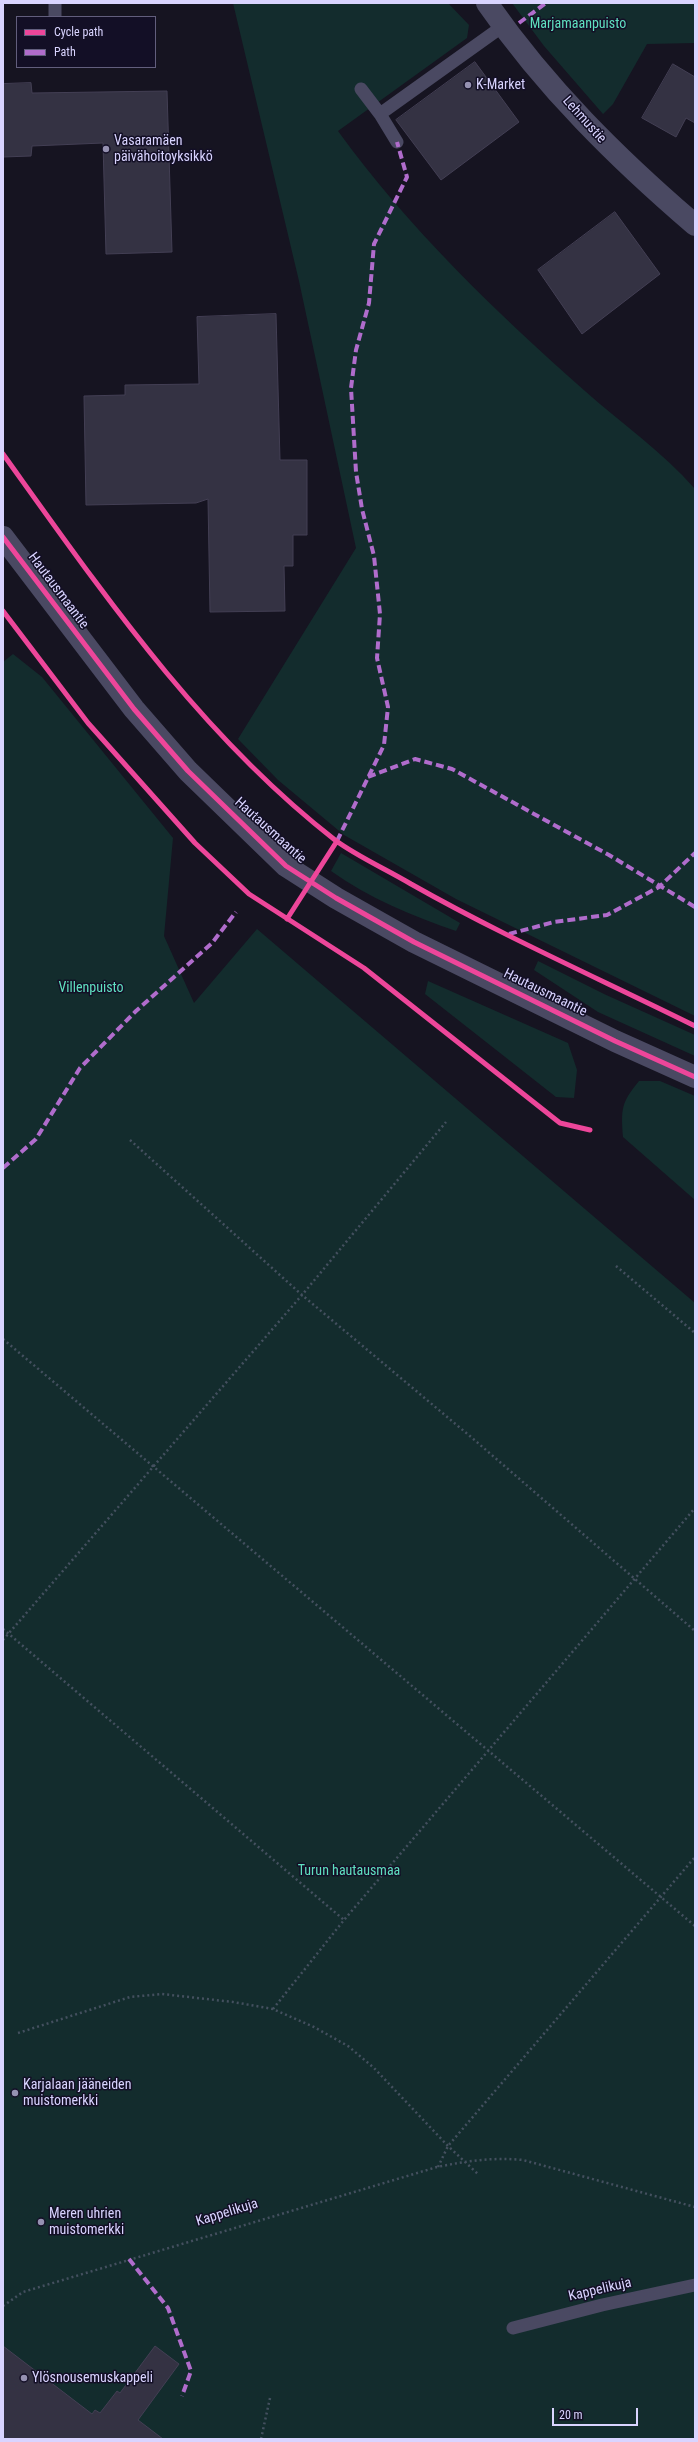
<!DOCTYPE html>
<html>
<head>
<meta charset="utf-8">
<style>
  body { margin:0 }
  #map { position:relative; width:698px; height:2442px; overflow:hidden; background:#161421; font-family:"Roboto Condensed",sans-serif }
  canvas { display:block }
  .frame { position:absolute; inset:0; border:4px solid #d9d4ff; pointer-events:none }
  .legend { position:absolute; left:16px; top:16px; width:140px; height:52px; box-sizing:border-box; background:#130f26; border:1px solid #625e7d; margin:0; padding:5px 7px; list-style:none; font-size:12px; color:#d9d4ff }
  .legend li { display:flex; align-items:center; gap:8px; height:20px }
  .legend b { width:20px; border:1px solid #625e7d }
  .scale { position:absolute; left:552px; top:2408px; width:86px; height:18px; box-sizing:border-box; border:2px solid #d9d4ff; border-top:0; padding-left:5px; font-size:12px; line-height:14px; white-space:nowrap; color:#d9d4ff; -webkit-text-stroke:3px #130f26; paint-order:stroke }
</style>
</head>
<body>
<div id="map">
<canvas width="698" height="2442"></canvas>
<div class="frame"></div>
<ul class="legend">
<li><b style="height:5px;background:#ed469a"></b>Cycle path</li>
<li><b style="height:5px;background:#b06ccc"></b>Path</li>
</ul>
<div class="scale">20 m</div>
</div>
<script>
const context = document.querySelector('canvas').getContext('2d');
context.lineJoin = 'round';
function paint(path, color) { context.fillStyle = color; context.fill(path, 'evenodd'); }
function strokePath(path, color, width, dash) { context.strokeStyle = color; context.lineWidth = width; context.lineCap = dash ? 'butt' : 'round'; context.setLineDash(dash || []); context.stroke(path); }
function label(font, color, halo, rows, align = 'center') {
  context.font = font + ' "Roboto Condensed",sans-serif'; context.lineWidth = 3; context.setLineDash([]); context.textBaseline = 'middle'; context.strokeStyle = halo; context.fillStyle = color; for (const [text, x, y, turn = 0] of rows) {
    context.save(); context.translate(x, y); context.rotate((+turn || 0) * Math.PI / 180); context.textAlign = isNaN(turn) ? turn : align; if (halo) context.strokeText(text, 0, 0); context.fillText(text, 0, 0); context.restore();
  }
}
const green = new Path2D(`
  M233,3H448L469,25L467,38L338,131C409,229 495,311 585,391C622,424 663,452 695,489V1016L456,899L344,835L278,780L238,739L356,548L299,281Z
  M512,3H695V43L647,44L613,104L603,114L544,46Z
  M13,654L42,677L173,838L164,936L194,1003L257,929L695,1303V2439H3V662Z
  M341,853L460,923L456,931C412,916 369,898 331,871Z
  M538,961L604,994L695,1035V1056L598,1012L534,970Z
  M428,981L568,1043L577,1070L574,1098L556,1097L425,994Z
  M639,1081H660L695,1096V1200L623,1137C621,1109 621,1103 639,1081Z`);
const building = new Path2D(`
  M475,62L519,122L441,180L396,120Z
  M673,64L695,77V123L686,118L676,137L642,118Z
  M31,83L32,93L167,91L172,252L106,254L103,143L32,146L31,156L3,157V84Z
  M615,212L660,274L582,334L538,270Z
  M276,314L280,460H307V535H293V566H284L285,611L210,612L208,499L196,503L86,505L84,396L125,395V385L199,384L197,317Z
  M3,2346L92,2414L95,2410L100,2413L117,2391L120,2393L155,2346L179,2364L138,2420L163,2439H3Z`);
const path = new Path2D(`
  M130,1140L302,1295L471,1437L695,1631
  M616,1266L695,1333
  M3,1339L695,1926
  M3,1629L344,1920
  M3,1640L302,1295L446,1122
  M273,2009L344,1920L695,1508
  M18,2033L130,1997L162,1994L233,2002L273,2009L314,2027L348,2046L374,2068L448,2146L479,2175
  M438,2167L448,2146L695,1857
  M3,2306L23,2292L437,2167C467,2161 493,2157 523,2160L695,2207
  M261,2439L270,2398`);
const service = new Path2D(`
  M55,3V17
  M361,89L380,114L397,142
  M380,114L503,26
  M513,2328L602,2305L695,2285`);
const minor = new Path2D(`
  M487,3C545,87 618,159 695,225`);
const tertiary = new Path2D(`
  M3,537L134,709L188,771L286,866L336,898L414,942L615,1041L695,1077`);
const quiet = new Path2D(`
  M519,23L546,3
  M368,777L415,759L452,769L609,855L695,907
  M337,841L384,745L388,707L377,658L380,614L374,556L362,509L356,472L351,388L356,350L369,303L374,244L407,177L397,142
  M509,934L554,922L607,915L659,887L695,853
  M3,1168L36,1139L80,1068L136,1011L212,943L236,912
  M129,2259L168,2308L191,2371L182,2396`);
const cycleway = new Path2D(`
  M3,454C102,592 200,735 335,840C358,857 386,869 411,884C503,936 600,979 695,1026
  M3,537L134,709L188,771L286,866L336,898L414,942L615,1041L695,1077
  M3,611L88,723L195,843L249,894L364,968L560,1123L590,1130
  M287,919L337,841`);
const markers = [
  [468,85,4,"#9591b1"],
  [106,149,4,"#9591b1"],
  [15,2093,4,"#9591b1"],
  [41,2222,4,"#9591b1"],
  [24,2378,4,"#9591b1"]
];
const parkNames = [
  ["Marjamaanpuisto",578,24],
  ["Villenpuisto",91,988],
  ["Turun hautausmaa",349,1871]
];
const poiNames = [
  ["K-Market",476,85],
  ["Vasaramäen",114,141],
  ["päivähoitoyksikkö",114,157],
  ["Karjalaan jääneiden",23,2085],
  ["muistomerkki",23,2101],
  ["Meren uhrien",49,2214],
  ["muistomerkki",49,2230],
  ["Ylösnousemuskappeli",32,2378]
];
const streetNames = [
  ["Lehmustie",584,120,48],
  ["Hautausmaantie",58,591,53],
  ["Hautausmaantie",270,831,42],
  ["Hautausmaantie",545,993,26],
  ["Kappelikuja",227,2213,-17],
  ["Kappelikuja",600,2290,-13]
];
paint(green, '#132c2d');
paint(building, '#343243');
strokePath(building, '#433f54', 1);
strokePath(path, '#44505f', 2.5, [2, 3]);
strokePath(service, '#4a4962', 13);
strokePath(minor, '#4a4962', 22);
strokePath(tertiary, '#4a4962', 22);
strokePath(quiet, '#b06ccc', 4, [8, 4]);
strokePath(cycleway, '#ed469a', 5);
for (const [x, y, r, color] of markers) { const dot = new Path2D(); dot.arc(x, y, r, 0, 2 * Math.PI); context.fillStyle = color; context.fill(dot); strokePath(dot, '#130f26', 1.5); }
label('14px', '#5fe0c0', '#130f26', parkNames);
label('14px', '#d9d4ff', '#130f26', poiNames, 'left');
label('14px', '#d9d4ff', '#130f26', streetNames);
</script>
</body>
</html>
